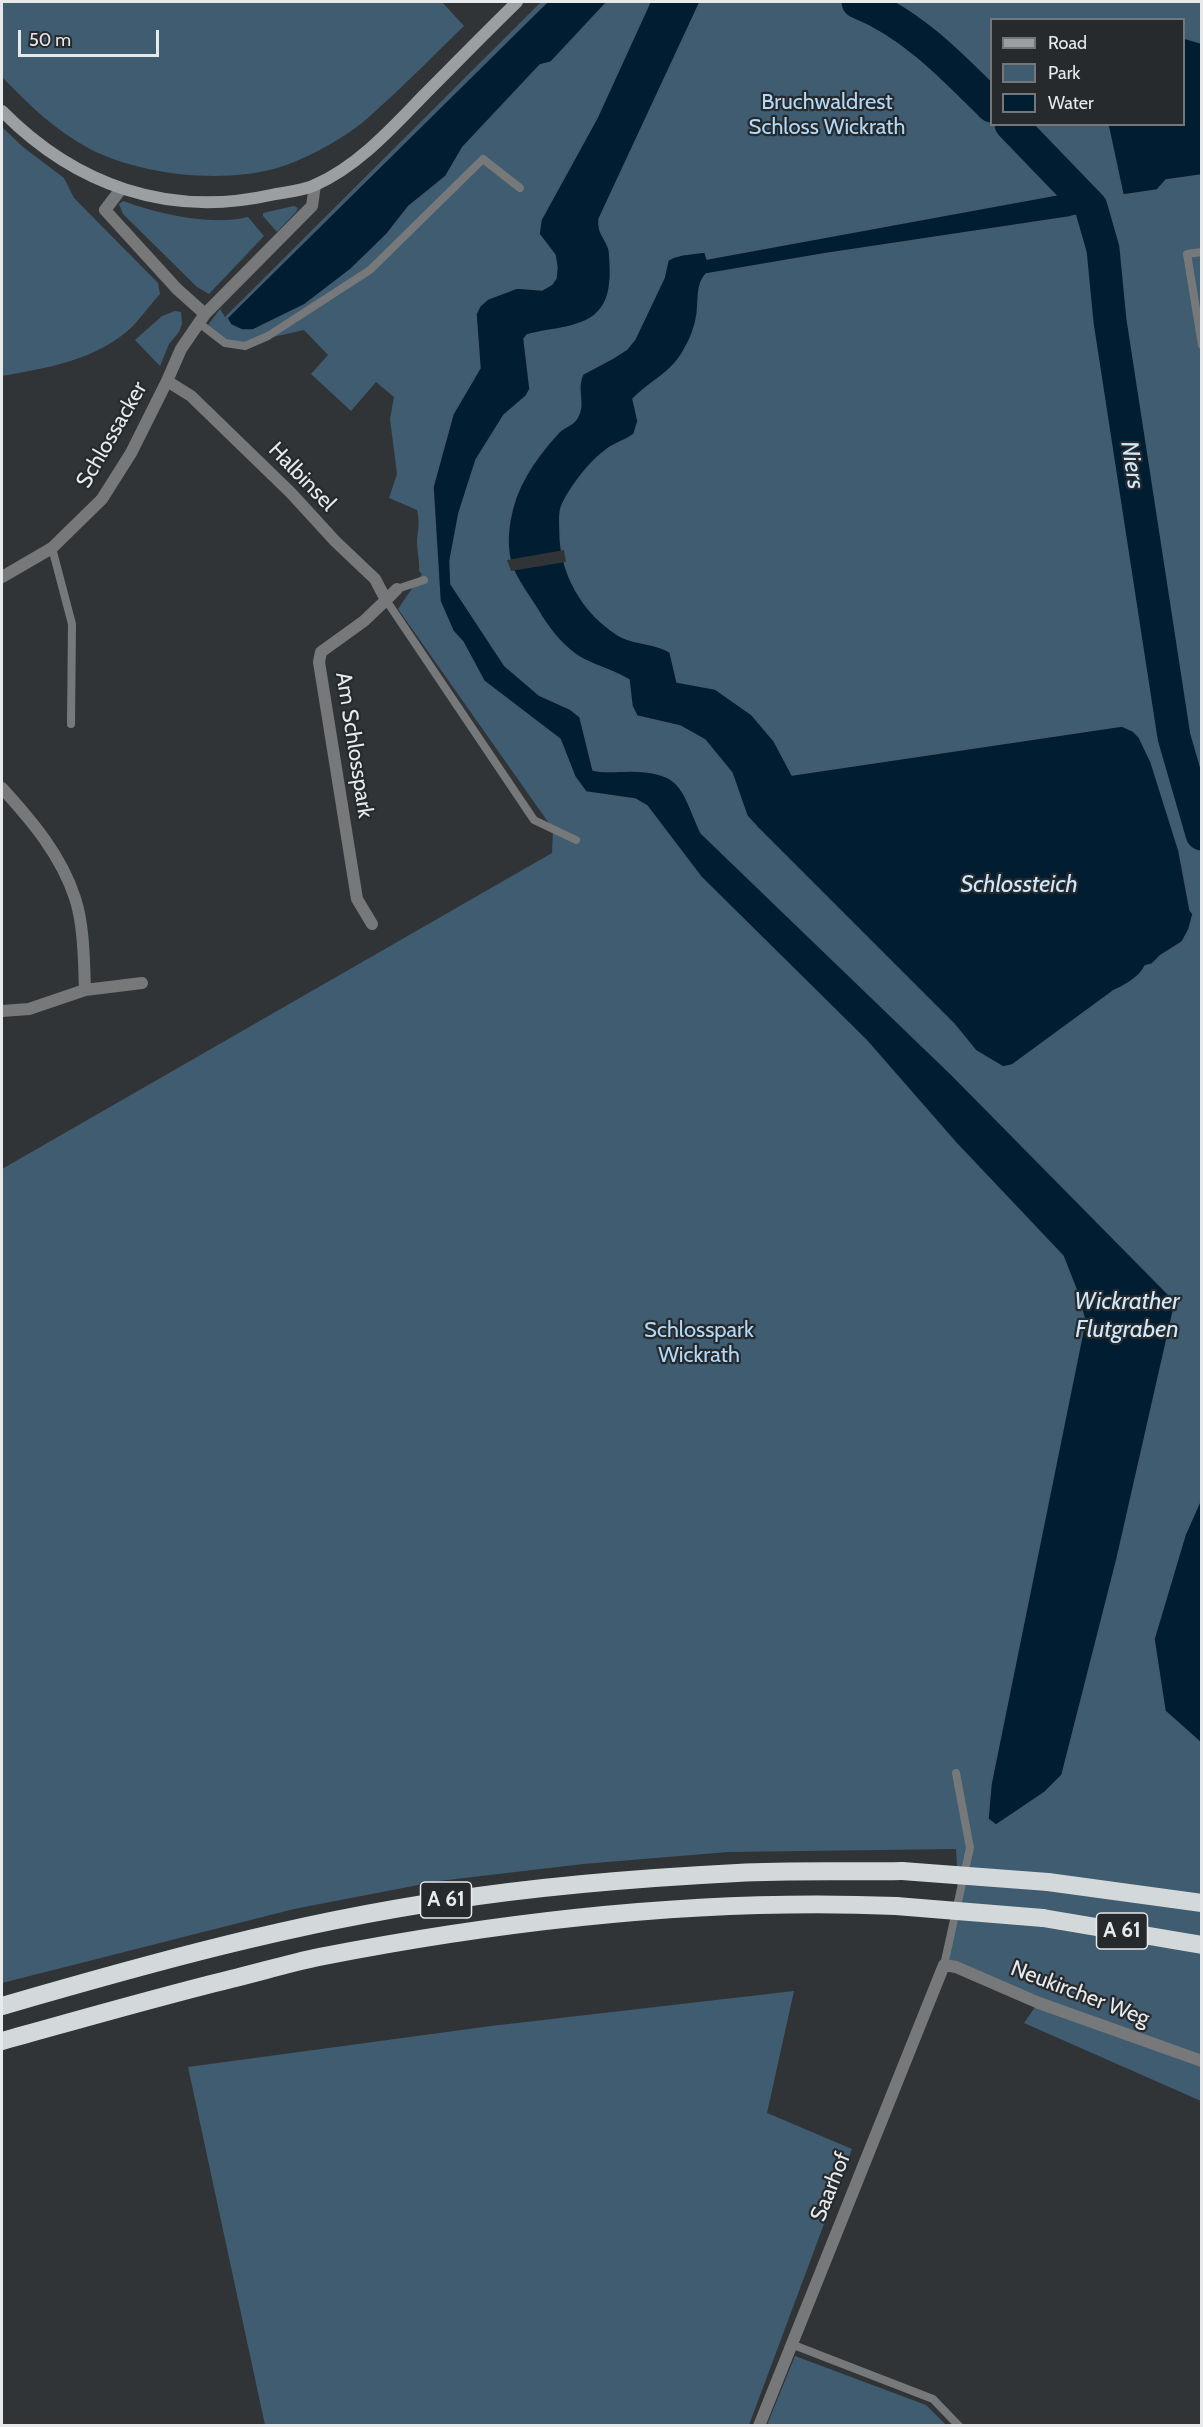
<!DOCTYPE html>
<html>
<head>
<meta charset="utf-8">
<style>
  body { margin:0 }
  #map { position:relative; width:1203px; height:2427px; overflow:hidden; background:#313437; font-family:Cabin,sans-serif }
  canvas { display:block }
  .frame { position:absolute; inset:0; border:3px solid #e7e9eb; pointer-events:none }
  .legend { position:absolute; left:990px; top:18px; width:195px; height:108px; box-sizing:border-box; background:#272a2d; border:2px solid #747679; margin:0; padding:8px 10px; list-style:none; font-size:18px; color:#e7e9eb }
  .legend li { display:flex; align-items:center; gap:12px; height:30px }
  .legend b { width:30px; border:2px solid #747679 }
  .scale { position:absolute; left:18px; top:30px; width:141px; height:27px; box-sizing:border-box; border:3px solid #e7e9eb; border-top:0; padding-left:8px; font-size:18px; line-height:21px; white-space:nowrap; color:#e7e9eb; -webkit-text-stroke:4px #272a2d; paint-order:stroke }
</style>
</head>
<body>
<div id="map">
<canvas width="1203" height="2427"></canvas>
<div class="frame"></div>
<ul class="legend">
<li><b style="height:8px;background:#9c9fa1"></b>Road</li>
<li><b style="height:16px;background:#3f5c71"></b>Park</li>
<li><b style="height:16px;background:#001d32"></b>Water</li>
</ul>
<div class="scale">50 m</div>
</div>
<script>
const context = document.querySelector('canvas').getContext('2d');
context.lineJoin = 'round';
function paint(path, color) { context.fillStyle = color; context.fill(path, 'evenodd'); }
function strokePath(path, color, width, dash) { context.strokeStyle = color; context.lineWidth = width; context.lineCap = dash ? 'butt' : 'round'; context.setLineDash(dash || []); context.stroke(path); }
function label(font, color, halo, rows, align = 'center') {
  context.font = font + ' Cabin,sans-serif'; context.lineWidth = 4.5; context.setLineDash([]); context.textBaseline = 'middle'; context.strokeStyle = halo; context.fillStyle = color; for (const [text, x, y, turn = 0] of rows) {
    context.save(); context.translate(x, y); context.rotate((+turn || 0) * Math.PI / 180); context.textAlign = isNaN(turn) ? turn : align; if (halo) context.strokeText(text, 0, 0); context.fillText(text, 0, 0); context.restore();
  }
}
const green = new Path2D(`
  M2,2H442L464,26C437,52 410,80 382,105C373,113 364,122 354,129C331,145 304,160 277,168C221,184 141,175 90,149C56,131 28,104 2,77Z
  M541,2H1201V2101L1024,2023L1038,2003L944,1965L958,1882L956,1849L728,1852L583,1864L439,1881L294,1909L2,1983V1169L552,853L553,829L398,609L422,574L419,571C420,562 417,551 417,541C418,529 420,521 417,510L389,498L397,474L390,419L394,397L376,382L351,411L311,374L328,355L304,330L246,343L226,340L208,325L220,309L225,317ZM992,20H1184V124H992Z
  M2,127L23,147L64,178L74,198L158,283L160,294C151,304 142,316 133,326C98,360 47,368 2,376Z
  M123,201C160,214 209,226 248,217L264,236L209,294L197,287L123,214L119,204Z
  M294,206L298,208L296,212L277,232L263,216V213Z
  M175,311L181,312L182,324L179,332L169,344L160,366L135,340L162,316Z
  M794,1991L767,2113L852,2149L749,2425H265L188,2067L491,2026Z
  M795,2356L926,2405L946,2425H767Z`);
const water = new Path2D(`
  M547,2H607L551,62L540,65L463,147L446,176L409,206L387,234L351,269L304,305L253,330H242L231,325L227,318Z
  M650,2H700L599,219C598,235 605,236 609,249C610,254 611,275 610,281C607,330 564,325 527,335L524,339L530,389L526,396L504,415L476,460L459,513L450,561L451,584L505,666L539,695L570,709L580,717L593,770C605,773 618,771 631,771C684,771 682,792 701,833L952,1075L1169,1295L1174,1308L1117,1559L1062,1775L1045,1792L996,1825L988,1819L991,1784L1085,1321L1076,1289L1063,1256L956,1143L866,1040L701,877L647,806L635,799L586,792L575,777L560,739L484,681L463,642L453,631L440,601L433,487L453,414L480,368L476,314L480,306L488,299L517,288L542,290L552,284L556,278L557,267L555,255L539,234L541,220L597,118Z
  M1184,38L1201,43V175L1166,180L1157,190L1123,195L1108,125L1184,124Z
  M1072,192L1084,193L1092,201V211L1069,217L823,254L706,274C696,285 699,301 697,315C695,327 690,340 684,350C672,373 649,382 633,399L638,421L634,434C625,441 615,443 606,450C599,455 591,463 586,469C577,480 566,494 561,508C559,515 560,523 560,531C560,573 582,612 618,635C634,645 654,642 670,652L677,682L715,689L752,715L774,741L792,775L1122,726L1133,731L1139,737L1151,762L1179,851L1190,910L1193,914L1189,929L1182,942L1160,956L1152,964L1145,966C1140,977 1124,986 1113,991L1012,1065L1003,1067L976,1051L954,1024L758,828L747,816L732,773L705,740L680,726L637,716L632,706L629,680C612,669 592,666 575,654C558,642 547,626 537,609C529,596 519,583 513,569C502,541 511,501 526,476C535,460 547,445 559,432C565,426 572,426 577,418C586,404 575,389 583,374L613,358L627,349L635,339L664,278L668,260C681,253 692,254 705,252L707,259Z
  M1201,1499L1202,1743H1201L1165,1711L1154,1639L1185,1535Z`);
const pier = new Path2D(`
  M564,550L566,562L511,571L507,560Z`);
const river = new Path2D(`
  M858,2C912,24 951,65 992,106
  M1011,124L1091,207L1103,249L1110,321L1174,737L1202,834`);
const lane = new Path2D(`
  M1202,252L1187,254L1202,345
  M199,323L225,343L245,346L268,336L370,270L483,159L520,188
  M52,548L72,624L71,724
  M397,589L424,580
  M386,600L534,820L576,840
  M944,1965L970,1848L956,1773
  M791,2344L933,2399L959,2426`);
const street = new Path2D(`
  M121,189L105,210L177,289L205,314
  M167,381L191,396L291,493L335,541L375,579L386,600L397,589
  M2,577L52,548L102,499L131,453L167,381L181,349L205,314L312,206L315,185
  M2,788C32,821 61,855 75,898C84,925 84,962 85,990L29,1009L2,1011
  M372,924L357,899L319,662L321,652L364,621L386,600
  M85,990L142,983
  M759,2426L944,1965L956,1967L1039,2003L1202,2061`);
const secondary = new Path2D(`
  M2,111C75,185 168,218 271,195C285,192 302,191 315,185C358,166 392,128 424,95C455,64 486,32 517,2`);
const highway = new Path2D(`
  M1048,1882L1202,1903
  M1043,1918L1202,1945
  M2,2006C147,1964 294,1923 444,1901C540,1886 639,1878 737,1873C792,1870 847,1872 902,1871
  M2,2041C78,2020 154,1998 231,1979C260,1972 290,1963 319,1957C508,1920 704,1898 896,1906`);
const highwayBridge = new Path2D(`
  M902,1871L1048,1882
  M896,1906L1043,1918`);
const shields = [
  [446,1900,51],
  [1122,1931,51]
];
const shieldNames = [
  ["A 61",446,1900],
  ["A 61",1122,1931]
];
const parkNames = [
  ["Bruchwaldrest",827,103],
  ["Schloss Wickrath",827,128],
  ["Schlosspark",699,1331],
  ["Wickrath",699,1356]
];
const streetNames = [
  ["Schlossacker",112,435,-60],
  ["Halbinsel",302,477,46],
  ["Am Schlosspark",354,745,81],
  ["Neukircher Weg",1080,1994,21],
  ["Saarhof",831,2187,-68]
];
const waterNames = [
  ["Niers",1132,465,81],
  ["Schlossteich",1019,885],
  ["Wickrather",1127,1302],
  ["Flutgraben",1127,1330]
];
paint(green, '#3f5c71');
paint(water, '#001d32');
strokePath(water, '#455a6a', 1.5);
paint(pier, '#313437');
strokePath(river, '#001d32', 33);
strokePath(lane, '#77787a', 8);
strokePath(street, '#77787a', 12);
strokePath(secondary, '#9c9fa1', 12);
strokePath(highway, '#d3d8db', 18);
strokePath(highwayBridge, '#d3d8db', 18);
for (const [x, y, w] of shields) { const box = new Path2D(); box.roundRect(x - w / 2, y - 18, w, 36, 4.5); context.fillStyle = '#272a2d'; context.fill(box); strokePath(box, '#e7e9eb', 1.5); }
label('bold 21px', '#e7e9eb', null, shieldNames);
label('22px', '#b1d9f8', '#272a2d', parkNames);
label('22px', '#e7e9eb', '#272a2d', streetNames);
label('italic 24px', '#cee8fd', '#272a2d', waterNames);
</script>
</body>
</html>
